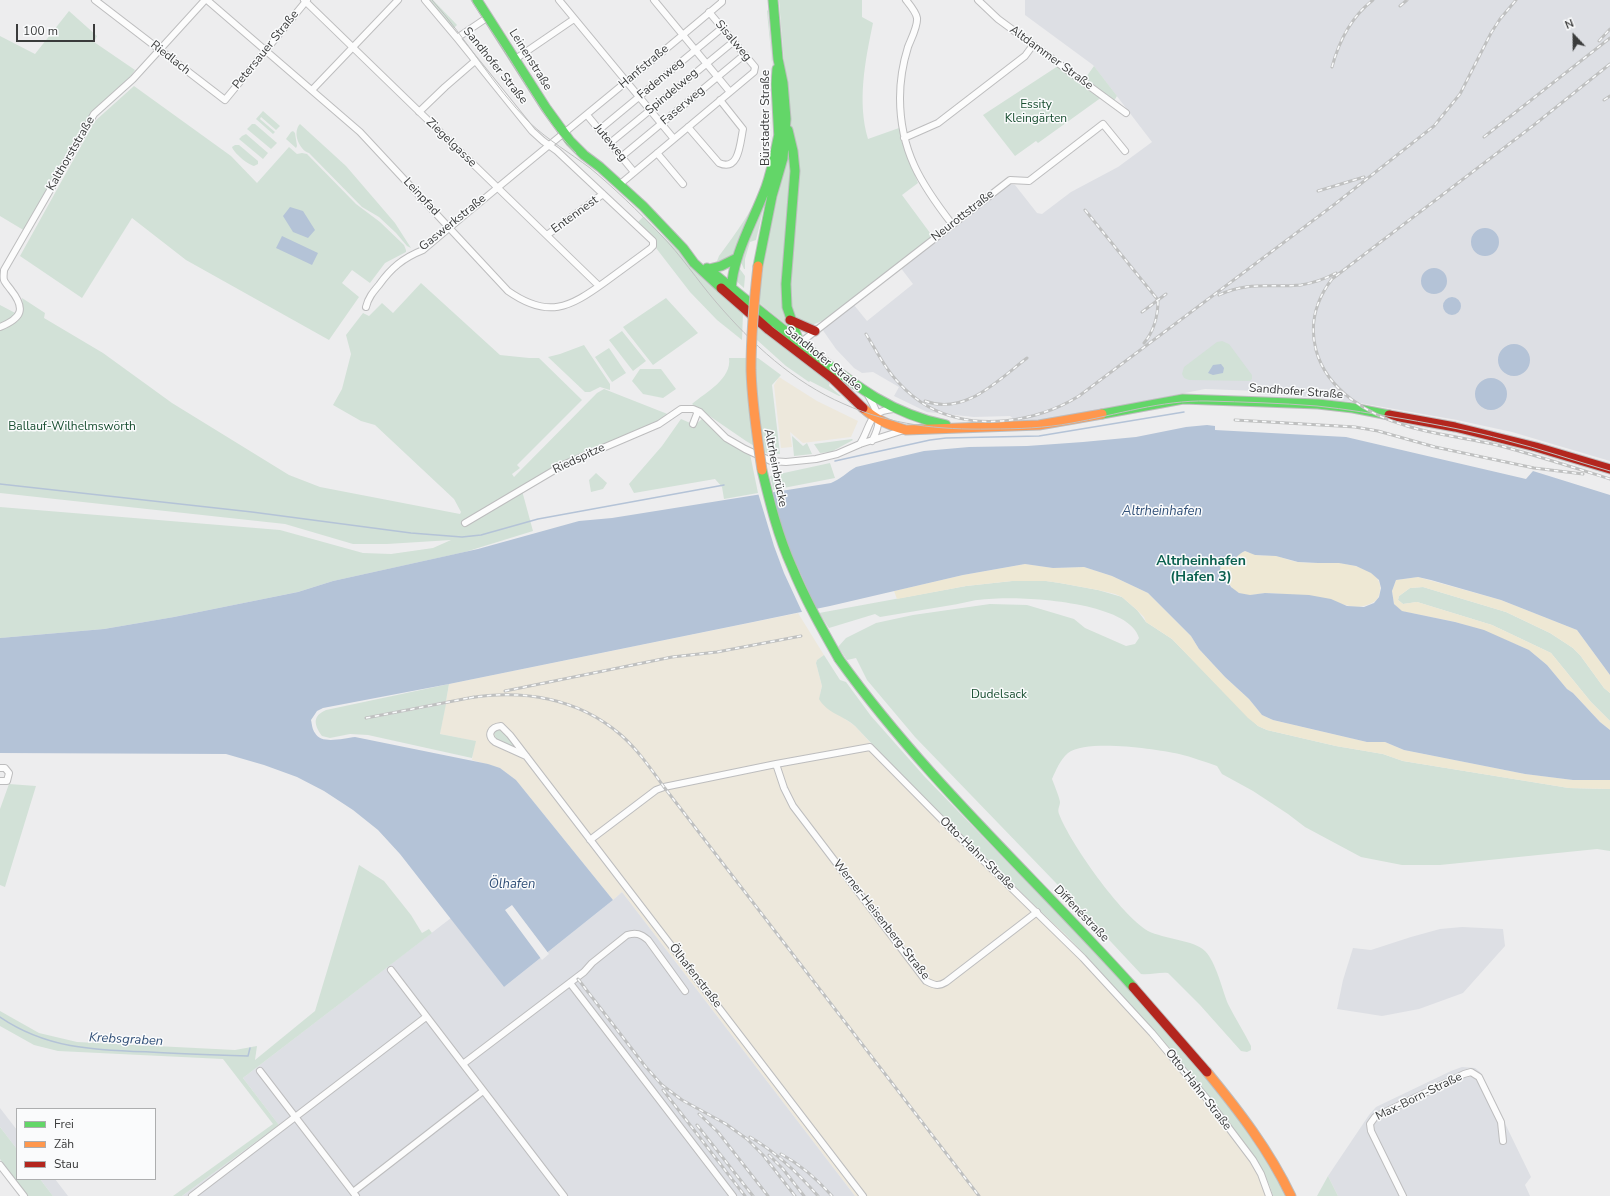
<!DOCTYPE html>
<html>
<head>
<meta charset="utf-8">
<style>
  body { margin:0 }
  #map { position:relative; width:1610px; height:1196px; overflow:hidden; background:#ededee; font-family:"Nunito Sans",sans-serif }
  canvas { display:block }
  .legend { position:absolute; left:16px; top:1108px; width:140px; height:72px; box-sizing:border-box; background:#fafbfc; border:1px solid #adaeaf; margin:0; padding:5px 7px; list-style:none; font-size:12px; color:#3a3b3b }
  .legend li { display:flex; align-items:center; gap:8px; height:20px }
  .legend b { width:20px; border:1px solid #adaeaf }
  .north { position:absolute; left:1554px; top:16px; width:40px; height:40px; -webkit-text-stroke:3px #fafbfc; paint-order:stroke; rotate:338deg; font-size:11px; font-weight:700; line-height:16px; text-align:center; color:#3a3b3b }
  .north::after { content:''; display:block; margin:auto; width:14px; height:18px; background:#3a3b3b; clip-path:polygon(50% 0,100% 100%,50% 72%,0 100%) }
  .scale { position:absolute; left:16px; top:24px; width:79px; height:18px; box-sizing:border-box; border:2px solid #3a3b3b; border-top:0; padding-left:5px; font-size:12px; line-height:14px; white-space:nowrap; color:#3a3b3b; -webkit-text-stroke:3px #fafbfc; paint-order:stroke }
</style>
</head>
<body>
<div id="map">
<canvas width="1610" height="1196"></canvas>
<ul class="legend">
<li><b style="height:5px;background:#63d668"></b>Frei</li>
<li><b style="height:5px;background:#ff974d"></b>Zäh</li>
<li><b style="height:5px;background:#b3261e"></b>Stau</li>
</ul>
<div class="north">N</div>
<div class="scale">100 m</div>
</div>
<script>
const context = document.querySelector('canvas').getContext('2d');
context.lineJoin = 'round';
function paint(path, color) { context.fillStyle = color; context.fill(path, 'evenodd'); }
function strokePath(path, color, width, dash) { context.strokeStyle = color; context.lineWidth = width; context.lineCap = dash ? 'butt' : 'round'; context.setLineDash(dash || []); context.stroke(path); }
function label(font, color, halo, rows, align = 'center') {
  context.font = font + ' "Nunito Sans",sans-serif'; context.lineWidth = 3; context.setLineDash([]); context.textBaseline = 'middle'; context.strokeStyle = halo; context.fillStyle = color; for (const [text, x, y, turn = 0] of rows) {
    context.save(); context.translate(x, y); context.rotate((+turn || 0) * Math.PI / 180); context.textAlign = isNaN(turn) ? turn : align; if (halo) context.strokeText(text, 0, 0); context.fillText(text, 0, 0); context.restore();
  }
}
const commercial = new Path2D(`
  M779,377L817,401L858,421L851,437L803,443L790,432L792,447L781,448L774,385Z
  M798,613L824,655L817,660L816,663L822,686L820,694L841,716L855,726L889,763L1021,893L1054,923L1148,1022L1190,1072L1244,1144L1260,1167L1273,1196H855L622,892L613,900L516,780L500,768L472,760L475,741L440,734L449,684Z`);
const built = new Path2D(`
  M1025,0H1610V461L1512,432L1457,420L1354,402L1307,397L1261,394L1258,391L1205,389L1059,418L1018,422L1010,416L974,417L927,412L894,396L899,387L873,372L862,373L854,368L836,349L822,329L854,305L867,321L913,284L900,267L1009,184L1015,185L1037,213L1042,214L1071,192L1118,167L1152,142L1093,65L1025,15Z
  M622,892L855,1196H182L279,1125L243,1078L451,918L504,987L613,900Z
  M1462,927L1503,929L1505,946L1463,993L1419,1009L1382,1016L1337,1009L1343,980L1353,948L1371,950L1411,937L1440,929Z
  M1462,1067L1475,1068L1480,1072L1531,1177L1525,1185L1530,1196H1338L1328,1176L1369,1115L1376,1107L1451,1071Z
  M0,1108L17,1130V1149L0,1127Z
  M40,1179H55L68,1196H53Z`);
const green = new Path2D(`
  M428,0H433L457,25L453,29Z
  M779,0H862V17L873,23C865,61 857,102 868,139L899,128L907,155L918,183L902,195L933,237L827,319L807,327C797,320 793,316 790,304L797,154L788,112Z
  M768,10L776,109V130L768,176L732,258L720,264L717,261L719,256C735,234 752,212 762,186C783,131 772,69 767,11Z
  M69,11L97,36L94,42L135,70L125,84L93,112L25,231L0,216V36L35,54Z
  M1058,66L1102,97L1038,143L1036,141L1015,156L983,115Z
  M1094,66L1117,96L1114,101L1084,80Z
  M134,86L231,156L257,183L289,147L297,154L302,153L307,154L356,204L380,222L404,245L406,250V252L385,263L370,283L352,270L342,283L359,297L329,340L186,260L132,218L82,298L20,256L95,121Z
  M263,111L280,126L276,130L261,117L260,119L275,132L273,134L256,119Z
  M252,124H255L277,143L271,149L247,129Z
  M300,124L346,166L395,223L411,248L407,246L396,233L379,217L362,207L309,153C299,150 292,132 300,124Z
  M291,132L293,131L295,133L297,146L296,148L286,139Z
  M246,134L268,153L263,159L239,139L242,136Z
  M787,136L791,156L789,327L758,302L769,231L785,165Z
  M235,145H239L258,161V164L254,166C247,164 234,153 232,147Z
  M769,186L756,240L750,242L745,259V269H744L740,260Z
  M643,217L743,313L742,340L717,320L690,292L656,248V240L637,223Z
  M737,265L745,276L744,288L734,279Z
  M421,283L500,355L529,358H539L582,400L517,465L520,468L512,474L514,477L597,393L604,389L670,415L638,431L521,487L533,531L465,552L333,581L298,592L174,617L104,629L0,638V507L280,530L363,553L391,554L433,548L451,540L387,544H353L285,524L0,493V305L19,315L23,306L22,298L45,313L44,318L103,353L172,403L289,475L320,487L460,514L461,512L454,499L375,425L361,421L333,405L342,389L351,354L346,335L363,313L369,316L382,303L393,313Z
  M666,298L698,333L653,365L623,327Z
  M758,324L830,381L829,386L841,396H839L810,381L809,382L786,366L757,340Z
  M622,331L646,361L633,371L609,340Z
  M1222,341L1229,344L1252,375V379L1250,381L1189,380L1184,378L1182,374L1184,367L1217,342Z
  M584,345L610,384V390L600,387L590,392H585L548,357L560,354Z
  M609,348L626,373L612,382L595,357Z
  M729,358H758L781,375L772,385L780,454L766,453L746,441L692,404C706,392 732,379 729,358Z
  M640,369H661L676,389L663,398L643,394L632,381Z
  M703,418L750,454L758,493L724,499L722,487L715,479L634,493L629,484L662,446L681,419L695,425Z
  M792,436L803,446L807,443L812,454L794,456Z
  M852,439L853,440L831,452L820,453L814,444Z
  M830,463L835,478L773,490L770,476Z
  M596,473L607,483L603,489L591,492L589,480Z
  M1012,581H1046L1060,583L1098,590L1122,597L1137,610L1146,622L1172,639L1258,726L1267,730L1336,746L1383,754L1403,761L1569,788L1610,789V851L1597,849L1440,865H1402L1361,857L1305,827L1288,814L1253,791L1222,774L1217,766C1205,762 1192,757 1179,754C1155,749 1088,739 1068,753C1060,760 1056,770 1052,779C1054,784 1060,799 1060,802C1060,806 1057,809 1059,814C1070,843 1121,915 1148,931C1164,939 1194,940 1205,951C1216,962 1222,989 1228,1004C1235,1018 1244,1032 1251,1046V1050L1247,1052L1241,1051L1200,1005L1168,973C1159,972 1151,975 1141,974L1055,882L915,737L867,680L856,658L847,660L838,647L846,638L876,623L913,615L990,604L1027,605L1074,619L1085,628L1126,646L1135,644L1139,638C1129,601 1020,596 989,599C977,599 964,603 952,605C928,609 904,613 880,617L875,614L829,628L819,613L966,586Z
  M1423,587L1506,612L1550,633L1573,648L1580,655L1604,688L1610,693V721L1591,702L1551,653L1492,625L1417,602L1403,604L1398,600L1399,596L1410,588Z
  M824,655L840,680L846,682L871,716L924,776L1092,949L1192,1060L1241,1123L1277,1177L1286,1196H1273C1264,1163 1238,1135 1217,1108C1181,1059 1140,1013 1097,969C1083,953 1069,937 1053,923C986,858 918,794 855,726C843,715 828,714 819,699L822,686L816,663L817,660Z
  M449,684L446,701L366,717L367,719L446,704L440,734L476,741L472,758L368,735L350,734L330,738L322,736C314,725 312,716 326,710Z
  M499,730L503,731L515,745V748H513L496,739L494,733L496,731Z
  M9,784L36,786L5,887L0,885V809Z
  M359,865L384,881L411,915L422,933L429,929L432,933L243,1078L279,1125L182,1196H173L273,1124L223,1059L58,1051L34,1045L0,1026V1011L39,1033L77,1042L235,1050L257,1046L255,1060L315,1011Z
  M0,1127L17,1149V1179H40L53,1196H28L0,1159Z
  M1328,1176L1338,1196H1317Z`);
const sand = new Path2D(`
  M1245,551C1249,552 1252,554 1256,555C1263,556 1270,555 1277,556C1284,558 1291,561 1298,562C1312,564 1326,561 1340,563C1355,565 1384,572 1380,591C1379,600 1375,602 1367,605C1351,611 1335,600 1320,598C1302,597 1284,593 1266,593C1257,594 1248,597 1239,593C1228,588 1228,576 1220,570L1221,565L1225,561L1233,560L1239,554Z
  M1025,564L1053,568L1084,567L1112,576L1148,593L1191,636L1199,649L1225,677L1249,699L1262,715L1273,720L1367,742H1385L1404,750L1525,774L1573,780H1610V789L1569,788L1403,761L1383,754L1336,746L1267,730L1258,726L1248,718L1172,639L1146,622L1144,617L1137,610L1122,597L1115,594L1098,590L1060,583L1046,581H1012L966,586L897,599L894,591L963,575Z
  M1418,577L1501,600L1577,630L1610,675V693L1604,688L1580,655L1573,648L1550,633L1506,612L1423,587L1410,588L1399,596L1398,600L1403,604L1417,602L1492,625L1551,653L1591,702L1610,721V730L1600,722L1573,693L1567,689L1547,665L1529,650L1484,631L1455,622L1401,611L1394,604L1392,591L1396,580Z`);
const water = new Path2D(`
  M290,207L303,211L315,230L308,238L293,232L283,216Z
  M1471 242a14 14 0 1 1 28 0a14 14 0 1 1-28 0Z
  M282,236L318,253L312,265L276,248Z
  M1421 281a13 13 0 1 1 26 0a13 13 0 1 1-26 0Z
  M1443 306a9 9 0 1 1 18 0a9 9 0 1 1-18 0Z
  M1498 360a16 16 0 1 1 32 0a16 16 0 1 1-32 0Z
  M1221,364L1224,368L1223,373L1213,375L1208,373L1213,365Z
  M1475 394a16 16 0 1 1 32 0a16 16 0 1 1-32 0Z
  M1207,425L1215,426V430L1346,437L1526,479L1533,471L1610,495V675L1577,630L1501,600L1431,580L1418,577L1396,580L1392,591L1394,604L1402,611L1455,622L1484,630L1529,650L1547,665L1567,689L1573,693L1600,722L1610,730V780H1573L1525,774L1404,750L1385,742H1367L1273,720L1262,715L1249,699L1225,677L1199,649L1191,636L1148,593L1112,576L1084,567L1053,568L1025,564L963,575L830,606L753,622L449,684L323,708L317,711L311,720C312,724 312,729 315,733C321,745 344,738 355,737L488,764L500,768L516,780L613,900L504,987L400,854L378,830L353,810L324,791L297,777L264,765L226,754L0,753V638L104,629L174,617L298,592L333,581L478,549L579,521L612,518L831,483C841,479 847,472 856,467L924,451L969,447L1027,446L1083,442L1136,437L1186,427ZM1245,551L1255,555L1276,556L1298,562L1318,563H1339L1356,566L1371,573L1379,580L1381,588L1379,597L1374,603L1364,607L1347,606L1331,599L1309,595L1265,593L1250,595L1239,593L1231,587L1223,572L1220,570L1221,565L1225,561C1234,563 1237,554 1245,551Z`);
const pier = new Path2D(`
  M771,491L786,541L817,611L803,614L784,573L774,546L758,493Z
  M512,905L549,954L542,960L505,910Z`);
const stream = new Path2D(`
  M835,461L930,440L946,438L1039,436L1184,412
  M0,484L252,512L411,533L462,537L481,535L538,519L724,485
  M0,1017C47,1049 95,1050 150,1052C182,1054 215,1055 248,1056L250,1048`);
const street = new Path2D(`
  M95,0L225,100L307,0
  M207,0L360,132L508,291C548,319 569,308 605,282C620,271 635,260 650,249L653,246V241L557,151L543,141L532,131L457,38L425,0
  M304,0L599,286
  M559,0L674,139
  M654,0L730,92
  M906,0C910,5 916,12 917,18C918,26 911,39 908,47C903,63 900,81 900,98C900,151 921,184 952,224
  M978,0L998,19L1126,113
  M457,38L488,17
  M514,60L574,19
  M312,90L398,0
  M419,112L445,87L475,61
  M587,115L634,172
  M688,127L719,163C739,172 740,144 743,129L720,100
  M599,130L722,28
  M904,138L938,123L1025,56L1033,45
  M610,143L733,42
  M657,153L683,184
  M621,157L744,55
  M619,185L754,72L755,67L709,12
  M547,235L603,194
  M366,307C368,298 373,292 379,285C391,268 403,258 423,250C522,166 623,86 722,2V0
  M0,327C22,318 26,309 11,290C9,287 5,283 4,280C3,277 4,273 4,270L94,114L133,79L205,0
  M800,343L1010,180L1029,181L1103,124L1125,151
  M868,395C879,415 883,420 872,441
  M693,424L698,411
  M860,444C872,425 867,411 894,409
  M465,523L563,465L659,424L681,409H693L700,412L726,438L745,449L771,461L786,462L816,459L837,454L860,444L904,430
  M526,756L495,742C486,735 491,727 501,726L510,735L863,1196
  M776,764L784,788L793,806L926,981C934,985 938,987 946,982L1037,912
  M0,768H5L9,773L7,781H0
  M590,840L656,790L664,787L776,764L870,747L952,830L1083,958L1152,1033L1207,1099L1253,1160L1261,1174L1269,1196
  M391,970L564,1196
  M570,983L733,1196
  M463,1064L584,972L592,963L627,935C636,932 641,934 648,940L685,991
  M260,1071L356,1196
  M0,1165L24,1196
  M353,1192L483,1091
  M192,1196L426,1017
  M1403,1196L1371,1131L1370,1124L1375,1117L1464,1074L1471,1072L1479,1077L1501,1122L1503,1141`);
const fast = new Path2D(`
  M477,0L546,108L570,141L584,155L600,167L643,206L683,248L694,263L721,288
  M777,69L776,84L779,140
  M788,130L793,151L795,171L786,284L787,307L799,342
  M758,266L772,196L783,158L786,119L783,83L778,59L773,0
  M707,268C740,295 773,322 807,348C852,383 888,413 946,425
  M709,269L721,266L737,258
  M731,291C733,254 753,222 766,187C772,170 775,152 779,134
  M1102,414L1183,399L1318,404L1353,408L1389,415
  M839,659C925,779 1035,878 1133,987`);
const slow = new Path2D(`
  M863,408C876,420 889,425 906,430L1039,425L1102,414
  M1207,1072C1239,1111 1269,1150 1291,1196`);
const jam = new Path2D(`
  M721,288L769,330L833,379L863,408
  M790,320L815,331
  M1389,415L1455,427L1536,447L1610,469
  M1133,987L1207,1072`);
const tram = new Path2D(`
  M432,0C467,39 493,86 530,123C548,140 570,153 590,168C614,188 638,211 660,234C681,255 697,280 716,302C752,344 793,382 844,404C891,425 939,430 990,429C1018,429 1045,428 1072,423C1116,415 1162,400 1207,401C1244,402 1280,403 1317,406C1346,409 1375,414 1405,419C1438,425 1472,431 1505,440C1541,449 1575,461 1610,471
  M471,0C487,25 504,49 519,74C537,102 552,129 576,153`);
const rail = new Path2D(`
  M1400,6L1407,0
  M1599,41L1610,29
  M1610,64L1534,125L1332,279C1316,300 1309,323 1316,350C1327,391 1369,415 1407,426C1436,435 1467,438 1497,445C1535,455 1572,467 1610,479
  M1332,67C1339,41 1351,17 1373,0
  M1604,100L1610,96
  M1484,137L1610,38
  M1318,191L1364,177
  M1085,210L1158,300C1158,316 1154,331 1144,343
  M1219,295C1249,281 1271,288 1301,285C1313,283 1325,279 1336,273
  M1142,312L1166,294
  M866,334C876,350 885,369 898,382C907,392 918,401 929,407C975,432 1037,422 1079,396L1335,204L1434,126L1460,94L1491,33L1500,19L1516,0
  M925,401C965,416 998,380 1027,358
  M1235,420L1355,427L1378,431L1435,447L1534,468L1583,474
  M505,691L672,657L717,652L801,636
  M469,698C523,689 578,698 621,735C638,750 651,769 664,787L979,1196
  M366,718L474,697
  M578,979L645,1066L662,1085L682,1100L726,1124L747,1139L763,1155L795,1196
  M663,1090L745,1196
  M699,1114L718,1132L768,1196
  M697,1125L753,1196
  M750,1137C776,1152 798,1173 818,1196
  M781,1154C801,1165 817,1179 832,1196
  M769,1155L783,1169L804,1196`);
const fastBridge = new Path2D(`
  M762,470C770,503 778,536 792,567C805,599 822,629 839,659`);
const slowBridge = new Path2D(`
  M758,266C754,301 751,335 751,370C752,404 757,437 762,470`);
const streetNames = [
  ["Sisalweg",733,41,50],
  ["Petersauer Straße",266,50,-51],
  ["Riedlach",170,58,38],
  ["Altdammer Straße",1051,58,36],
  ["Leinenstraße",530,60,58],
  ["Sandhofer Straße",495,66,51],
  ["Hanfstraße",644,67,-40],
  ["Fadenweg",661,79,-40],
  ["Spindelweg",672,92,-40],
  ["Faserweg",683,106,-40],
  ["Bürstadter Straße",766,118,-90],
  ["Ziegelgasse",451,143,44],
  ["Juteweg",610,143,50],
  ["Kalthorststraße",71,154,-60],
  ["Leinpfad",421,197,47],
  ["Entennest",575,215,-36],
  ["Neurottstraße",963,216,-38],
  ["Gaswerkstraße",453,223,-39],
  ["Sandhofer Straße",823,359,39],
  ["Sandhofer Straße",1296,392,4],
  ["Riedspitze",579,459,-25],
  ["Altrheinbrücke",775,468,79],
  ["Otto-Hahn-Straße",977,854,44],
  ["Diffenéstraße",1081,914,46],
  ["Werner-Heisenberg-Straße",881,920,52],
  ["Ölhafenstraße",695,976,52],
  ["Otto-Hahn-Straße",1198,1090,52],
  ["Max-Born-Straße",1419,1097,-26]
];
const parkNames = [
  ["Essity",1036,105],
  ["Kleingärten",1036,119],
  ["Ballauf-Wilhelmswörth",72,427],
  ["Dudelsack",999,695]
];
const waterNames = [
  ["Altrheinhafen",1162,512],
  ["Ölhafen",512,885],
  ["Krebsgraben",126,1040,3]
];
const quarterNames = [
  ["Altrheinhafen",1201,562],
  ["(Hafen 3)",1201,578]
];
paint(commercial, '#ede8dc');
paint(built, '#dddfe4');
paint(green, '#d2e1d7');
paint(sand, '#eee8d4');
paint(water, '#b4c3d7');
paint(pier, '#ededee');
strokePath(stream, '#b4c3d7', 1.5);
strokePath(street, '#bdbdbe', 8);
strokePath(fast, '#bdbdbe', 11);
strokePath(slow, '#bdbdbe', 11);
strokePath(jam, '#bdbdbe', 11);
strokePath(street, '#fcfcfc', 6);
strokePath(fast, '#63d668', 9);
strokePath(slow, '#ff974d', 9);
strokePath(jam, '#b3261e', 9);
strokePath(tram, '#bfc0c0', 1);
strokePath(rail, '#bfc0c0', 3);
strokePath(rail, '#fafbfc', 1.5, [4.5]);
strokePath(fastBridge, '#bdbdbe', 11, []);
strokePath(slowBridge, '#bdbdbe', 11, []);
strokePath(fastBridge, '#63d668', 9);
strokePath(slowBridge, '#ff974d', 9);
label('12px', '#3a3b3b', '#fafbfc', streetNames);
label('12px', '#184e30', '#fafbfc', parkNames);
label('italic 13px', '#315078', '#fafbfc', waterNames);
label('bold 14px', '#0b604f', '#fafbfc', quarterNames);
</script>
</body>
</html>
